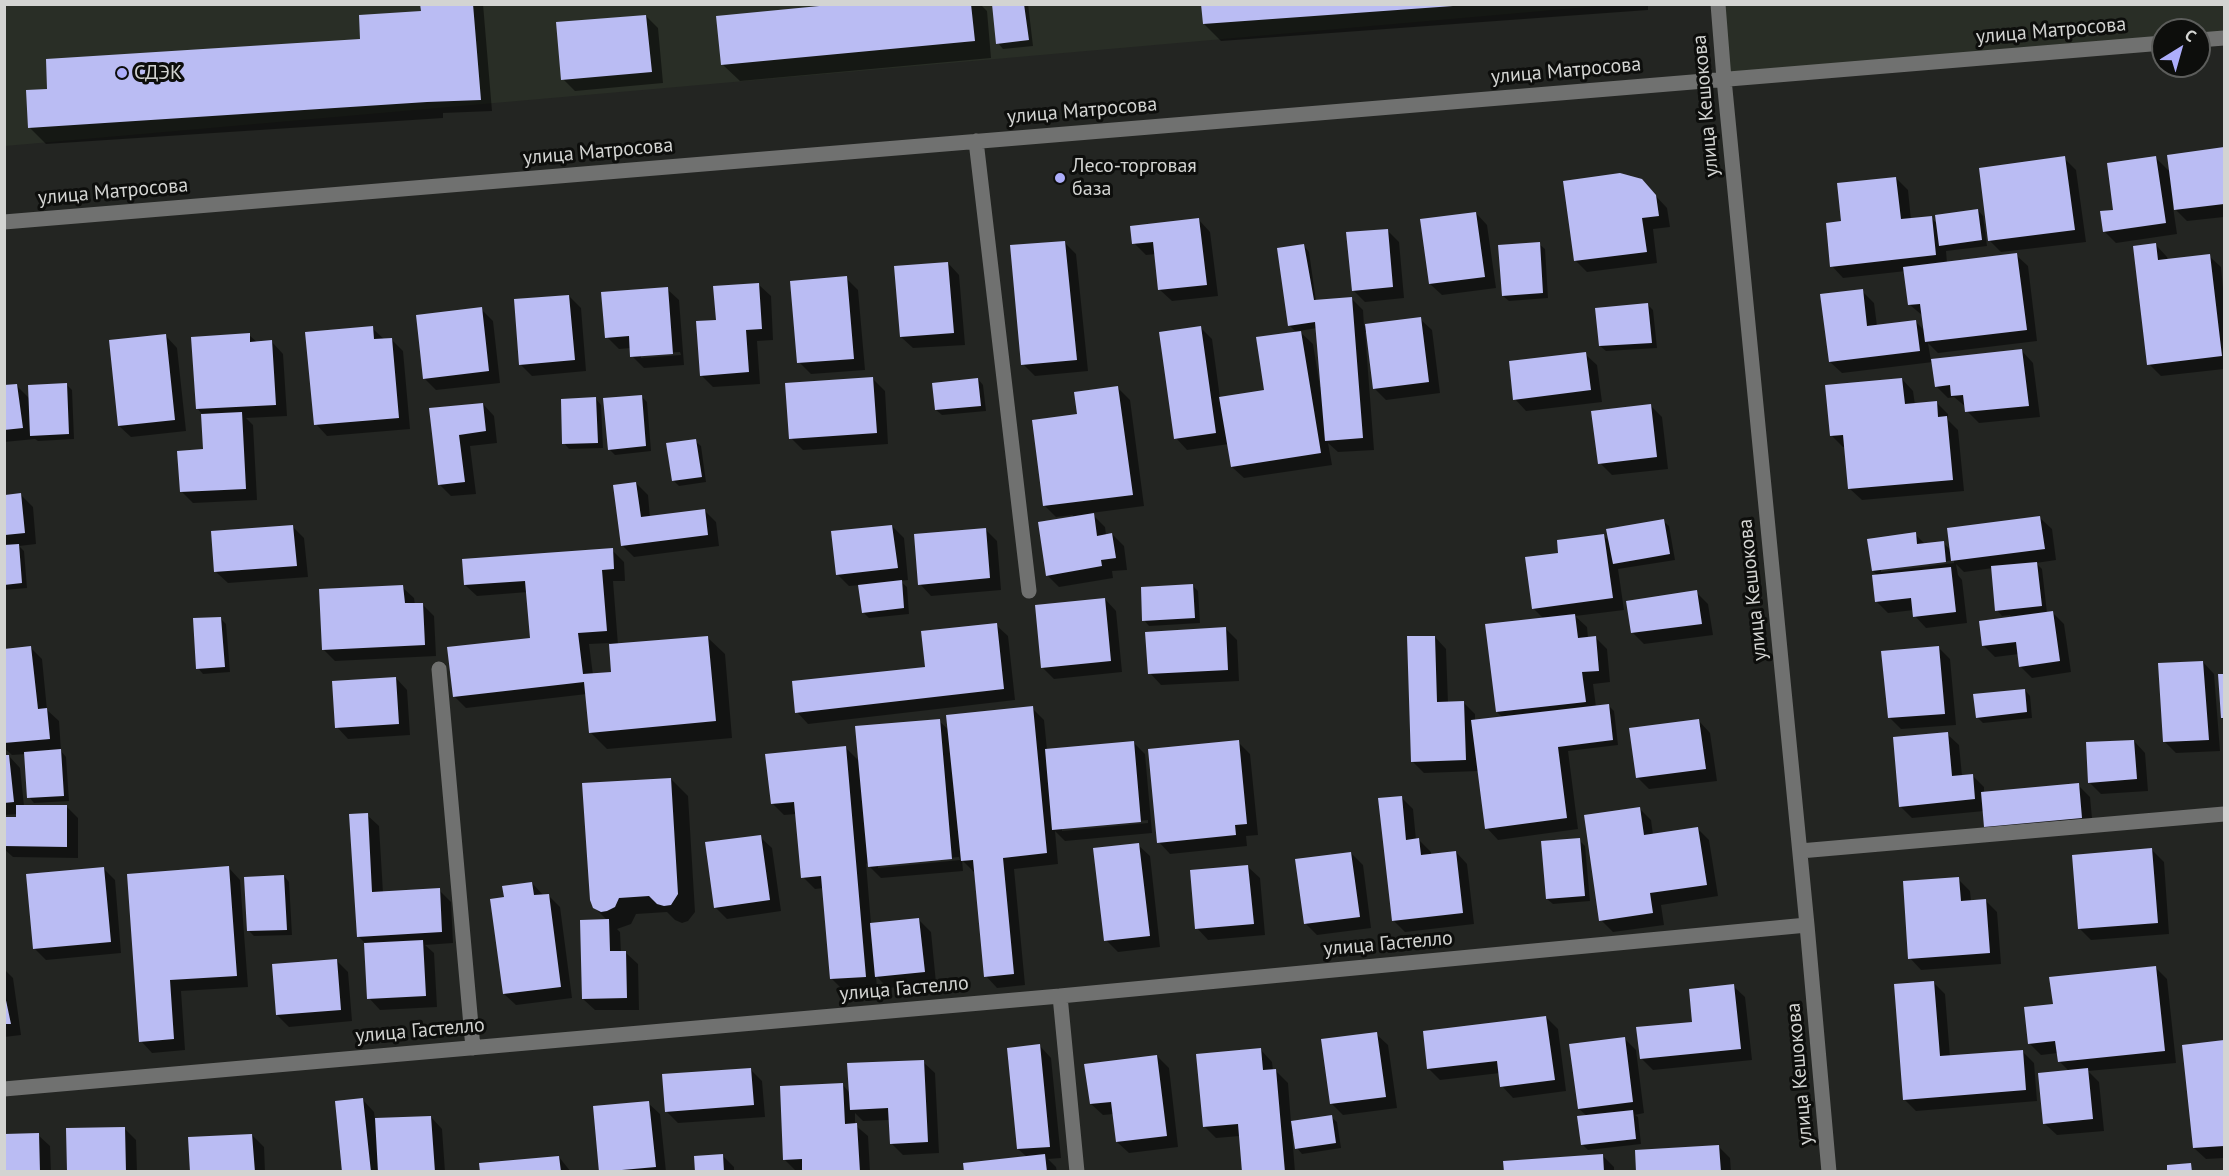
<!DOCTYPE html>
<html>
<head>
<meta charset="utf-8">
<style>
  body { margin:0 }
  #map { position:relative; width:2229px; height:1176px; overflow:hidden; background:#232522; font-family:"PT Sans",sans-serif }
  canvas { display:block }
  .frame { position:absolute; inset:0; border:6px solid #d3d4d2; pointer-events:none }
  .north { position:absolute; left:2151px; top:18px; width:60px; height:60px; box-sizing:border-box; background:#0d0e0c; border:2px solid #5c5d5b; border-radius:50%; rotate:37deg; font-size:16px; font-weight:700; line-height:24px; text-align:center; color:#d3d4d2 }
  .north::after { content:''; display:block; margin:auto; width:21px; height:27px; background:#adaefb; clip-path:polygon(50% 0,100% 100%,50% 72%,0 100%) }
</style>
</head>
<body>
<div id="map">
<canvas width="2229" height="1176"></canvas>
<div class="frame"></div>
<div class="north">С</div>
</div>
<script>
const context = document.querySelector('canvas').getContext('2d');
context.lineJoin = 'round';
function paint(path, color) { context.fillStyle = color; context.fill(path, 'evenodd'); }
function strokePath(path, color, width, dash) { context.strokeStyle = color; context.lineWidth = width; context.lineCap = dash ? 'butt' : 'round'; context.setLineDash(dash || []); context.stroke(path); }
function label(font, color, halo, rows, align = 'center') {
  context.font = font + ' "PT Sans",sans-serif'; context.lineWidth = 6; context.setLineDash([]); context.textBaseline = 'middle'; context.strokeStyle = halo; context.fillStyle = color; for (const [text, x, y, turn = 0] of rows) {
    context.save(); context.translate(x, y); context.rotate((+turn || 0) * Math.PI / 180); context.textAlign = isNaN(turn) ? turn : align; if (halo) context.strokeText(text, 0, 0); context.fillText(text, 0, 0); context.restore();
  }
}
const built = new Path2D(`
  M5,5H1610L5,146Z
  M1718,5H2224V38L2199,40V30H2163V43L1724,79Z`);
const shadow = new Path2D(`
  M421,4H483L492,111L443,113V118L46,144L29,127L49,91L362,41L422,13Z
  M857,4H980L987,11L991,58L740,81L722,64Z
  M993,4H1028L1033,46L1003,49L998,43Z
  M1203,4H1648V10L1221,41L1204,24Z
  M646,16L658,28L663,83L575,91L563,79Z
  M2224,149V217L2187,221L2173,207L2177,234L2116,243L2104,231L2115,211L2156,158L2170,172L2168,157Z
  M2064,158L2076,170L2086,242L2001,252L1990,241Z
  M1896,178L1908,190L1911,220L1931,218L1938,224L1978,210L1983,216L1987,246L1946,251L1947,263L2016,255L2028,266L2037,341L1938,353L1928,343L1931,361L2022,351L2033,363L2040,417L1979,423L1967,411L1966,407L1954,397L1948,398L1936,386L1933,362L1842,373L1830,362L1862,291L1874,303L1877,326L1915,321L1925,331L1923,316L1910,305L1906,271L1843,278L1832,266L1842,223Z
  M1653,193L1667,208L1670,227L1653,229L1657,263L1587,272L1575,260Z
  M1476,213L1487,225L1496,288L1442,295L1430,284Z
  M1199,220L1210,232L1218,296L1172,301L1160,290L1156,254L1146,255L1134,243Z
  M1387,230L1399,242L1404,298L1365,302L1353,290Z
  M1064,242L1076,254L1088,371L1035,376L1023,364Z
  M1539,244L1545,249L1548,298L1509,301L1503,296Z
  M2156,245L2167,257L2168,260L2209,256L2221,267L2224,299V369L2161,376L2149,364Z
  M1304,246L1309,252L1316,301L1351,298L1363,310L1364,326L1420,319L1432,330L1440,393L1386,400L1375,389L1367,332H1365L1374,450L1338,452L1328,443L1332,465L1244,478L1232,467L1229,444L1187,450L1176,438L1201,328L1212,339L1220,398L1266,391L1297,333L1290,326ZM1317,328L1322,387H1320L1313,344L1299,331Z
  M948,263L959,275L965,345L913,348L901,337Z
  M846,278L858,290L865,370L811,374L799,362Z
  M759,285L771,296L773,340L757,341L760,384L713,387L701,375L718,321Z
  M667,289L679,300L684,365L644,368L632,356L631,348L619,349L607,337ZM680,352L681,355L641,358V354Z
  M569,296L581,308L586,371L532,376L520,364Z
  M1648,305L1653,310L1657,348L1606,351L1600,346Z
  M481,309L493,321L500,383L436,390L424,378Z
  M372,328L385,340L391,339L403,351L410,429L327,436L316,424Z
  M249,335L258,343L272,342L283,354L287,416L246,418L253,425L257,500L193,503L181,491L204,451L202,414L197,408Z
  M166,336L177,348L186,431L131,437L119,426Z
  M1585,354L1597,365L1602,402L1526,411L1515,399Z
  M873,379L885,391L888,444L803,450L791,438Z
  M978,379L983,385L986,411L942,415L936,410Z
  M1902,379L1913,391L1915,405L1936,402L1948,414V420L1958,430L1964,491L1862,500L1850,489L1846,447H1843L1832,436Z
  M66,384L72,390L74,439L38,441L35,439L4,442V387L16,385L30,399Z
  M1118,388L1130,400L1144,506L1091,513L1105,527L1106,535L1112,534L1124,546L1127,570L1112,571L1113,578L1059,587L1047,575L1073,515L1056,517L1045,506L1079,415Z
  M641,396L647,402L651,451L615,455L609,449Z
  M596,399L601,405L603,448L569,449L564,443Z
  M483,404L494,416L497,443L470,446L476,494L451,496L439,484L431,410Z
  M1650,405L1662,417L1668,469L1612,475L1600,463Z
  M695,441L701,446L706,482L679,486L673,480Z
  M636,483L648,495L650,518L705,511L716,522L719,546L634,557L623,546Z
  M21,495L33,507L36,544L19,546L24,551L27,588L4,590V496Z
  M2040,518L2052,529L2056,560L2036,563L2042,569L2047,613L2052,612L2064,624L2071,672L2032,678L2020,666L2019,654L1995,657L1983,645L2011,618L2010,615L2002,616L1997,610L1993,568L1964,572L1956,564L1958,575L1962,580L1967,623L1926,628L1915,616L1914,610L1888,613L1876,601L1878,576L1873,571L1915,534L1926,545L1943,543L1951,550ZM1954,560V563L1881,572V569Z
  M1663,521L1669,526L1675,560L1618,569L1624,610L1575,616L1587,627L1588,638L1595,637L1607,649L1610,682L1593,684L1596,707L1608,705L1614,711L1618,745L1568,751L1578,829L1498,840L1487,828L1479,771L1424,773L1412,761L1435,637L1446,649L1448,703H1464L1475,714V721L1503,718L1497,712L1544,619L1533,608L1559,554L1604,536L1610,542Z
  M292,526L304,538L308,577L228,583L216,572Z
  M892,526L904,538L908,580L900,581L907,587L909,614L869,618L863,612L860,585L849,586L837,574Z
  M985,529L997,541L1001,590L931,596L920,584Z
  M612,550L624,562L625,581H613L618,645L707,637L725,654L732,738L607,749L590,732L587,694L466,708L454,696L531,639L528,592L477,596L465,585ZM610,643L613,673L593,675L589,644Z
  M1193,586L1198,591L1200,623L1149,626L1144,620Z
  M402,587L414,598L415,605L422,604L434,616L436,656L335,661L323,649Z
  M1696,592L1708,604L1713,635L1644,644L1632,632Z
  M1105,599L1116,611L1122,672L1054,679L1042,667Z
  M220,618L226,624L230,672L203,674L198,668Z
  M996,625L1008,636L1015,700L808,724L797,712L927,668Z
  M1225,628L1237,640L1239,681L1161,685L1150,673Z
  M30,647L42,659L47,710L59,721L61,751L66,757L69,801L34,803L29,797L26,754L12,755L4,748V650Z
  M1938,647L1950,659L1956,725L1901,729L1889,717Z
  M2203,662L2214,674L2220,751L2176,753L2165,742Z
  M2219,676H2224V720L2222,718Z
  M396,678L407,690L410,735L348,739L337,727Z
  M2025,690L2030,696L2032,718L1983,723L1977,717Z
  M1032,708L1044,720L1047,750L1133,742L1145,754L1152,833L1065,841L1055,831L1058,864L1014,869L1025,985L997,988L986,976L974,872L962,860L963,871L881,878L866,863L871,924L919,920L931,932L936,983L888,988L876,976L877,988L844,991L832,979L824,888L815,889L803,877L796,814L784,815L772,803L845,747L860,762L939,721L950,731ZM1148,820V823L1062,831V828ZM959,857L960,860L878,868V865Z
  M1699,721L1710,733L1717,781L1649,789L1637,777Z
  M1947,734L1959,745L1962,776L1972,775L1984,787V793L2078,785L2090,797L2093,829L1997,838L1985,826L1984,811L1912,818L1900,806Z
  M2134,741L2145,753L2148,791L2101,794L2089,782Z
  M1238,742L1250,754L1258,835L1246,836L1247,846L1170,854L1159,842Z
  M9,756L20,768L24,806H66L78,818V858L13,857L4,849V818H18V814L4,815V757Z
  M671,779L688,796L695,912L688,921L682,923L675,920L667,912L636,914L631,924L617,929L620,932L621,953H626L638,964L639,1010H595L583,999L608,921L594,907Z
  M1401,797L1413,809L1416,840H1419L1431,852V855L1456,852L1467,864L1474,924L1405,932L1393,920Z
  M1640,809L1651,820L1653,835L1698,829L1709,840L1718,896L1661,905L1664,925L1613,932L1601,920Z
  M367,815L379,826L383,893L439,890L451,902L453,943L425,945L434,953L437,1007L380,1010L369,998L365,943L358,936Z
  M760,837L772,848L781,911L727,919L715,907Z
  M1579,840L1585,846L1590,901L1553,904L1547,899Z
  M1138,845L1150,856L1160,947L1118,952L1106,940Z
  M2152,850L2164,862L2169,934L2091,940L2080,929Z
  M1351,853L1363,865L1371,928L1317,935L1306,924Z
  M1248,867L1260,878L1265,935L1208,940L1197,928Z
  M103,868L115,880L121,953L46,960L34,948Z
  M229,868L240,880L248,987L181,991L185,1050L152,1053L141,1041L128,875Z
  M284,876L289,882L292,935L254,936L249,931Z
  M1958,879L1970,891L1971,901L1985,900L1997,912L2001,964L1921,970L1910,958Z
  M532,883L544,896L548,895L560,907L572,998L516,1005L504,994Z
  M336,960L348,972L352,1021L289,1027L277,1015Z
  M2155,967L2167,979L2176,1063L2088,1071L2099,1082L2104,1131L2057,1135L2045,1124L2069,1071L2059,1061L2058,1053L2041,1055L2029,1043L2054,1005Z
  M4,969L13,978L21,1035L4,1037Z
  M1933,982L1945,994L1950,1057L2022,1051L2034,1063L2037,1101L1916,1111L1904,1099Z
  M1733,986L1745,997L1752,1060L1653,1070L1641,1058L1694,1023Z
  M1546,1017L1558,1029L1566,1091L1513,1098L1502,1086L1500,1073L1440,1080L1429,1069Z
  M1376,1034L1388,1045L1397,1108L1343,1115L1331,1103Z
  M1624,1038L1636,1050L1644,1113L1635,1115L1638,1117L1641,1144L1588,1150L1582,1144L1587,1116L1579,1109Z
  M2224,1042V1158L2206,1159L2194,1148L2184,1046Z
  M1040,1046L1051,1058L1061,1158L1048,1159L1056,1167L1057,1172H965L1027,1157L1018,1149Z
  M1261,1050L1272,1062L1273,1071H1276L1288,1083L1291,1123L1331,1117L1337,1122L1341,1148L1302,1154L1297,1148L1294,1134H1292L1295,1172H1243L1240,1136L1216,1138L1204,1126Z
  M1157,1056L1169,1068L1178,1147L1129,1153L1117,1142L1114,1114L1103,1115L1091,1104Z
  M923,1062L935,1073L939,1153L903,1155L891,1143L890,1120L863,1121L855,1113V1125L868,1136L870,1172L796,1171L784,1159L842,1084L850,1093Z
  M751,1070L762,1081L765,1117L678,1123L666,1111Z
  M363,1100L374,1112L375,1120L431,1117L442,1129L445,1172H341L344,1171Z
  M648,1103L660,1114L666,1172H601Z
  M125,1129L136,1140L137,1172H69Z
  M38,1135L50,1146L51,1172H4Z
  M252,1135L264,1147L265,1172H191Z
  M1719,1147L1730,1158L1731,1172H1638Z
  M722,1155L734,1167V1172H696Z
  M1602,1155L1614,1167V1172H1505Z
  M559,1157L571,1172H482Z`);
const building = new Path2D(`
  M420,4H473L481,100L427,102L28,128L26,90L47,89L46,59L360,39L359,15L421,11Z
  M840,4H971L975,41L721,65L716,16Z
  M992,4H1024L1029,40L996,44Z
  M1201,4H1453V6L1203,24Z
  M646,15L652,72L561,80L556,22Z
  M2224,147V204L2174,210L2167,155Z
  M2065,156L2075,230L1988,241L1979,168Z
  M2156,156L2166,223L2103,232L2100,211L2113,210L2107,163Z
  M1620,173L1642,179L1656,195L1659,216L1642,218L1647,252L1574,261L1563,181Z
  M1896,177L1901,219L1932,216L1936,255L1830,267L1826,223L1841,221L1837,183Z
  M1978,209L1982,240L1939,246L1935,215Z
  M1476,212L1485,277L1429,284L1420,219Z
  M1199,218L1207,285L1158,290L1153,242L1132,244L1130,226Z
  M1388,229L1393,287L1352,291L1346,232Z
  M1065,241L1077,360L1021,365L1010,245Z
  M1540,242L1543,293L1502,296L1498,245Z
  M2156,243L2158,260L2210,254L2222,356L2147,365L2133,246Z
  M1304,244L1314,300L1352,297L1363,438L1325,441L1315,322L1288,326L1277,248Z
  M2017,253L2027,330L1925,342L1920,304L1908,305L1903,267Z
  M948,262L954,333L900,337L894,266Z
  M847,276L854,359L797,363L790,281Z
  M759,283L762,329L746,330L749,372L700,376L696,321L716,320L713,286Z
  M668,287L673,354L630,357L629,336L605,338L601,292Z
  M1863,289L1867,326L1916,320L1920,351L1829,362L1820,294Z
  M569,295L575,360L519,365L514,299Z
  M1648,303L1652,343L1599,346L1595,308Z
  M482,307L489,371L423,379L416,315Z
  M1421,317L1429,382L1373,389L1365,324Z
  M373,326L374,339L392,338L399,418L314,425L305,332Z
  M1201,326L1216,433L1174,439L1159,332Z
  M1301,331L1321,453L1231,467L1219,397L1264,390L1256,337Z
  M250,333V342L272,340L276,405L196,409L191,337Z
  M166,334L175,420L118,426L109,340Z
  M2022,349L2029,406L1965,412L1963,395L1951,396L1950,385L1935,387L1931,359Z
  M1586,352L1591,390L1513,400L1509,361Z
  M873,377L877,433L789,439L785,383Z
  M978,378L981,406L935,410L932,383Z
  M1902,378L1905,404L1937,401L1938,417L1947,416L1953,480L1848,489L1843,435L1830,436L1825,385Z
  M67,383L69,434L30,436L28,385Z
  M17,384L23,428L4,430V385Z
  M1118,386L1133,495L1043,506L1032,420L1077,414L1074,392Z
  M642,395L646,446L608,450L603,398Z
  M596,397L598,443L562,444L561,399Z
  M483,403L486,431L459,435L465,482L438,485L429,408Z
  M1651,404L1657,457L1598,464L1591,411Z
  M242,412L246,489L180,492L177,451L203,449L201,414Z
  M696,439L702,477L672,481L666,443Z
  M636,482L641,517L705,509L708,535L621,546L613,485Z
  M21,493L25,533L5,535V495Z
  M1094,513L1097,536L1112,533L1116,558L1101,560L1102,566L1046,576L1038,522Z
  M2040,516L2045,549L1951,561L1947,528Z
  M1664,519L1670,554L1613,564L1606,529Z
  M293,525L297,566L214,572L211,531Z
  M892,525L898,568L836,575L831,531Z
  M986,528L990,578L918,585L914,534Z
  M1916,532L1917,544L1944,541L1946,562L1872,571L1867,539Z
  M1604,534L1613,598L1532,609L1525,557L1558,553L1557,540Z
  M19,544L22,583L4,585V545Z
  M613,548L614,569L602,570L607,631L578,633L583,674L611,672L609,644L708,636L716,721L589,733L584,682L453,697L447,647L530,638L525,581L464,585L462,559Z
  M2037,562L2042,606L1995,611L1991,566Z
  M1951,567L1956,612L1913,617L1911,598L1875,602L1872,575Z
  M902,580L904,608L862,613L858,585Z
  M1193,584L1195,618L1142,621L1141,587Z
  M403,585L405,603H423L425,645L322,650L319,589Z
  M1697,590L1702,624L1631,633L1626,601Z
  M1105,598L1111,661L1041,668L1035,605Z
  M2053,611L2060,661L2019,667L2016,642L1982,646L1979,621Z
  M1575,614L1578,638L1596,636L1599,671L1582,672L1586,702L1496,712L1485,624Z
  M221,617L225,667L196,669L193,618Z
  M997,623L1004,689L795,713L792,681L925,667L921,631Z
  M1226,627L1228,670L1148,674L1145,632Z
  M1407,636H1435L1437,702L1464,701L1466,760L1411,762Z
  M31,646L38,709L47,708L50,739L4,743V649Z
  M1939,646L1945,714L1888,718L1881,651Z
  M2203,661L2209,740L2163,742L2158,663Z
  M2218,674H2224V718H2221Z
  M396,677L399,724L335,728L332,681Z
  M2025,689L2027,712L1976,718L1973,694Z
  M1609,704L1613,740L1558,747L1567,818L1485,829L1471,720Z
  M1033,706L1047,853L1003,858L1014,974L984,977L973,860L961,861L946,715Z
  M940,719L952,859L868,867L855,726Z
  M1699,719L1706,769L1636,778L1629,728Z
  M1948,732L1952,776L1973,774L1975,799L1899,807L1893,737Z
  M1239,740L1247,824L1235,825L1236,835L1157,843L1148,749Z
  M2134,740L2137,779L2088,783L2086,742Z
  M1134,741L1141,822L1052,830L1045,749Z
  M846,746L866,977L830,979L821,876L801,878L794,802L771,804L765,754Z
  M61,749L64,796L27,798L24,752Z
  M4,755H9L14,802L4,803Z
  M671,778L678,894L671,905L664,906L657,904L649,896L619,898L615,907L607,911L601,912L593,908L590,900L582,783Z
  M2079,783L2082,818L1984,827L1981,792Z
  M1402,796L1406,840L1419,838L1421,855L1456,851L1463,913L1392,921L1378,798Z
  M16,805H67V847L4,846V817H16Z
  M1640,807L1644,835L1698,827L1707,885L1650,893L1653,913L1599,921L1584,815Z
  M368,813L372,892L440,888L442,932L357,937L349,814Z
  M761,835L770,900L714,908L705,842Z
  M1580,838L1585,896L1546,899L1541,841Z
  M1139,843L1150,936L1104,941L1093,848Z
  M2152,848L2158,923L2078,929L2072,855Z
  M1351,852L1360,917L1304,924L1295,859Z
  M1248,865L1254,924L1195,929L1190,870Z
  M229,866L237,976L170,980L174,1039L139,1042L127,874Z
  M104,867L111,942L33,949L26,874Z
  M284,875L287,930L247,931L244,877Z
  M1959,877L1961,901L1986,899L1990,953L1908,959L1903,881Z
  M532,882L534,895L549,894L561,987L503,994L490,899L504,897L502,886Z
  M919,918L925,972L875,977L870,923Z
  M609,919L610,951H626L627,998L582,999L580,920Z
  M423,940L426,996L367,999L364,943Z
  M337,959L341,1010L276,1015L272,964Z
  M2156,966L2165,1051L2058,1062L2055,1041L2028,1044L2024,1007L2053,1004L2049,977Z
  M1934,981L1940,1056L2023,1050L2026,1090L1903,1100L1894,984Z
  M1734,984L1741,1049L1640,1059L1636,1027L1692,1022L1689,989Z
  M4,991L11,1024H4Z
  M1546,1016L1555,1080L1500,1087L1497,1061L1427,1069L1423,1031Z
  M1377,1032L1386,1097L1330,1104L1321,1039Z
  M1625,1037L1633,1102L1578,1109L1569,1044Z
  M2224,1040V1146L2193,1148L2182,1045Z
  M1040,1044L1050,1147L1017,1149L1007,1048Z
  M1261,1048L1263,1070L1276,1069L1285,1172H1242L1238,1124L1203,1127L1196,1054Z
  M1157,1055L1167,1136L1116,1142L1111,1102L1090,1104L1084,1064Z
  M924,1060L928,1142L890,1144L888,1108L850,1110L847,1063Z
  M751,1068L754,1105L665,1112L662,1074Z
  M2088,1068L2093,1119L2043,1124L2038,1073Z
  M843,1083L845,1124L857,1123L860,1172H802V1159L783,1160L780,1086Z
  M363,1098L371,1172H342L335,1101Z
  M649,1101L656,1167L599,1172L593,1106Z
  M1633,1110L1636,1139L1581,1145L1577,1116Z
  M1332,1115L1336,1143L1295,1149L1291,1121Z
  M431,1116L435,1172H378L375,1118Z
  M125,1127L126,1172H67L66,1128Z
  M39,1133L40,1172H4V1134Z
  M252,1134L255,1172H190L188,1137Z
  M1719,1145L1721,1172H1636L1635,1150Z
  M723,1154L724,1172H695L694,1156Z
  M1045,1154L1047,1172H964L963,1163Z
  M1603,1154L1604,1172H1504L1503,1161Z
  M559,1156L561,1172H480L479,1163Z
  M2191,1163L2192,1172H2167V1165Z`);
const minor = new Path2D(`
  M1718,4L1724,79L1807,925L1829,1172
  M2199,40L2224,38
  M976,141L1029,591
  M4,222L2163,43
  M439,669L473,1048
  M1800,851L2224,814
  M1060,996L1077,1172
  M4,1089L1060,996L1807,925`);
const markers = [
  [122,73,6,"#adaefb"],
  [1060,178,6,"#adaefb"]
];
const streetNames = [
  ["улица Матросова",2051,31,-5],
  ["улица Матросова",1566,71,-5],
  ["улица Кешокова",1706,106,-95],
  ["улица Матросова",1082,111,-5],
  ["улица Матросова",598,152,-5],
  ["улица Матросова",113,192,-5],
  ["улица Кешокова",1753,590,-96],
  ["улица Гастелло",1388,944,-5],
  ["улица Гастелло",904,989,-5],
  ["улица Гастелло",420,1031,-5],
  ["улица Кешокова",1800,1074,-95]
];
const poiNames = [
  ["СДЭК",134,73],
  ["Лесо-торговая",1072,166],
  ["база",1072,189]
];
paint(built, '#292e26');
paint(shadow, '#0007');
paint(building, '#babcf3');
strokePath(minor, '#707170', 15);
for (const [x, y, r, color] of markers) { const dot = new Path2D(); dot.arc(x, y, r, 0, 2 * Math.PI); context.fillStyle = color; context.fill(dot); strokePath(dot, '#0d0e0c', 2); }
label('20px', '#d3d4d2', '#0d0e0c', streetNames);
label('20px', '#d3d4d2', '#0d0e0c', poiNames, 'left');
</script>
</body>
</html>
